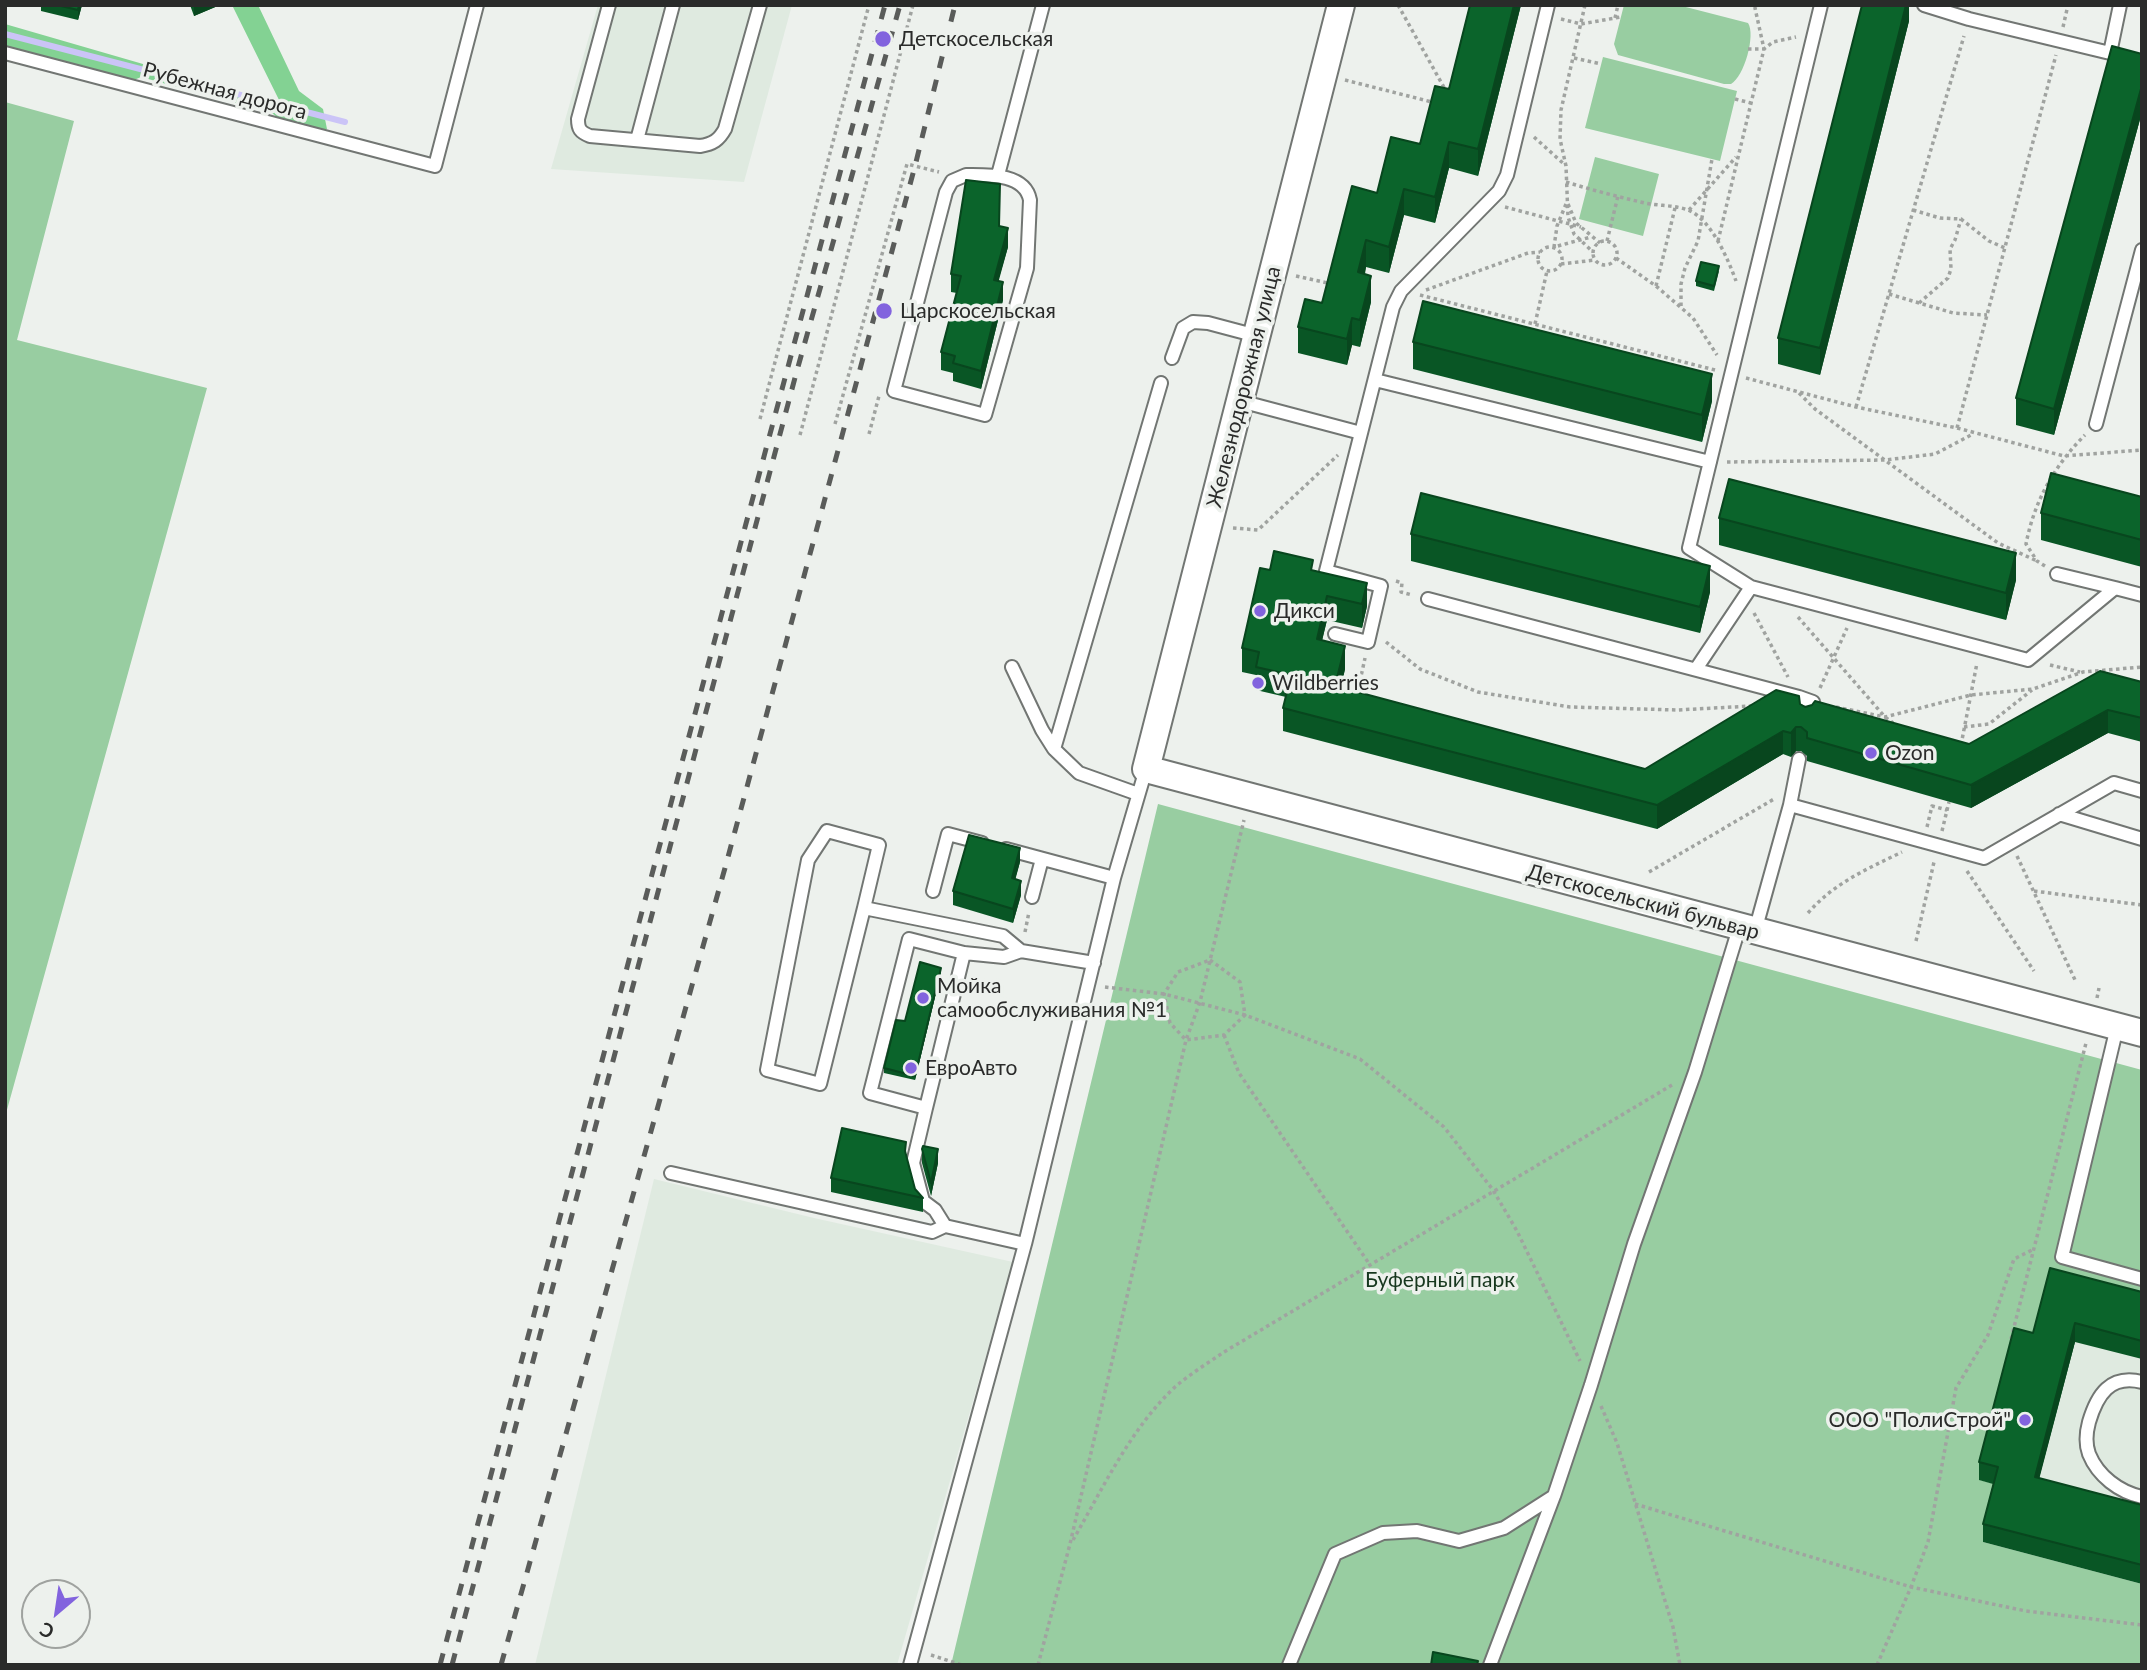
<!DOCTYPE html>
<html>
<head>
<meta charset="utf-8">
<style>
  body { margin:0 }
  #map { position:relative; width:2147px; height:1670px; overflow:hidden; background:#edf1ed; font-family:Lato,sans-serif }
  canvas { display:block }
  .frame { position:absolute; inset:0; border:7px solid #2a2b2a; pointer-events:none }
  .north { position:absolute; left:21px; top:1579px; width:70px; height:70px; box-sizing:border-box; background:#edf1ed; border:2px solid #9fa29f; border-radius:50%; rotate:209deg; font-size:19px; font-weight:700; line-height:28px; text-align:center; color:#2a2b2a }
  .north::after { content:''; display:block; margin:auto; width:24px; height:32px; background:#8263de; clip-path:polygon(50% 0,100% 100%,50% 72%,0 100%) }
</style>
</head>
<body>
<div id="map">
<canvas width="2147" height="1670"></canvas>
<div class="frame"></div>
<div class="north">С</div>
</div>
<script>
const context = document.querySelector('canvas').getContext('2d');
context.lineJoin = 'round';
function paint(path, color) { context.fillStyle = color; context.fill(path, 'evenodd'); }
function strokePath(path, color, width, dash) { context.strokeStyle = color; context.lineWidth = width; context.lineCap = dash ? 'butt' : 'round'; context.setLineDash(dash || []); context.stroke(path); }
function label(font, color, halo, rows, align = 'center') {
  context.font = font + ' Lato,sans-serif'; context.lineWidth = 7; context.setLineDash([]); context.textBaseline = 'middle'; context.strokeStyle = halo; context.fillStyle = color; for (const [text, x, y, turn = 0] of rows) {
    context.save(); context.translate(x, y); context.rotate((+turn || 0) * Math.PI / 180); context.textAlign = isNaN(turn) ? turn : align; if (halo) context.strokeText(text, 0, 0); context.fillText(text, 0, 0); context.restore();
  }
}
const built = new Path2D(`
  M598,5H792L744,182L551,169Z
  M654,1179L814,1218L1013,1262L897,1665H535Z
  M2142,1310V1584L1983,1542L1997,1485L1979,1480L2014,1346Z`);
const green = new Path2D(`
  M1624,5H1678L1748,23C1756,35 1744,77 1731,84H1724L1618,55L1614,44Z
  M1603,57L1737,91L1720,161L1585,128Z
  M5,102L74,121L17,340L207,388L5,1117Z
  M1595,157L1659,174L1643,236L1579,219Z
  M1158,804L2142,1070V1310L2038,1332L1980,1480L1998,1485L1983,1542L2142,1584V1665H951Z`);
const forest = new Path2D(`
  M232,5H258L299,91L323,109L327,129C305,134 288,127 272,113L141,77L127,83L5,51V24L281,104Z`);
const stream = new Path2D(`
  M5,34L345,122`);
const path = new Path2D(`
  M1398,5L1446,91
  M1585,5L1561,110L1560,139L1566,166L1568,217L1574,234L1593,252
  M1615,18L1618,5
  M1561,19L1581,24L1621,17
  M2063,27L2068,5
  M1748,49H1764L1755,8L1757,5
  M1574,58L1601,64
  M1345,80L1432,102
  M1735,99L1751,103
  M1534,137L1565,165
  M1566,182C1592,190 1619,197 1645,203C1659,206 1675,205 1688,210C1711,219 1728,259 1736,281
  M1566,204L1557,226L1554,247L1591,237
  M1568,204L1576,223L1600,243
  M1505,207L1581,227
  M1689,210L1736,157
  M1913,210L1940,218L1961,219L1989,241L2005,248
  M1607,241L1618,196
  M1718,241L1764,49L1773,42L1796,37
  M1593 253a12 12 0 1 1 24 0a12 12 0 1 1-24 0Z
  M1538 259a12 12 0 1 1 24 0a12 12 0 1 1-24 0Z
  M1616,258L1656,286L1693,318L1717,355
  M1561,264L1595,260
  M1296,276L1332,284
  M1656,286L1675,208
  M1426,290L1528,253L1540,252
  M1889,294L1953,313L1987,315
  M1420,295L1715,370
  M1919,303L1948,278L1951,269L1950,249L1955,240L1961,219
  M1681,306V284L1685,268L1698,241L1712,159
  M1535,324L1547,271
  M1746,378L1856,407L1957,428L2064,456L2142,450
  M1799,393L1815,409L1998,543L2037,561
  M1856,407L1964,36
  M760,419L869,5
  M835,424L907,164L939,172
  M1957,428L2056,55
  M869,434L879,396
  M800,435L913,5
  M1727,462L1885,460L1935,454L1973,434
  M1233,528L1258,530L1338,455
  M2045,566L2037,561L2026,544C2034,502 2054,466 2085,435
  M1396,581L1402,583L1401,592L1412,595
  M1754,613L1788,677
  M1798,617L1885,717L1893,723
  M1386,642L1420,669L1478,692L1570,707L1677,710L1752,706
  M2050,665L2080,672
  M1820,688L1847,628
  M1357,695L1365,658
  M1836,707L1885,717L1971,695L2033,689L2083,672L2142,667
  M1964,727L1989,724L2032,690
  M1961,745L1977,663
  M1927,827L1932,806L1947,810
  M1942,831L1949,802
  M2017,856L2076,982
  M1967,871L2034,971
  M1649,872L1774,799
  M2034,891L2142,905
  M1808,913C1834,883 1867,869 1902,852
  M1025,932L1029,912
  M1916,941L1934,862
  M1210,960L1240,982L1245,1015L1224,1035L1186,1040L1170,1023L1164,994L1178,972Z
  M1105,987L1164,994L1245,1015L1360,1059L1444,1127L1493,1190L1517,1231L1580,1361
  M2097,998L2099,988
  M1224,1035L1239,1073L1370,1265
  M2011,1339L2086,1043
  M1601,1406L1617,1443L1673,1627L1680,1665
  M1635,1504L1911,1587L2026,1611L2142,1625
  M1073,1540C1103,1488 1131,1428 1175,1387C1190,1374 1208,1363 1224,1352L1672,1085
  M931,1655L962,1665
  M1038,1665L1070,1544L1186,1040L1200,1002L1244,820
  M1877,1665L1911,1587L1928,1542L1956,1388L1988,1335L2014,1259L2034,1249`);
const lane = new Path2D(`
  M609,5L578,119C578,129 580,132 590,136L700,146C713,144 719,140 725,129L760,5
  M1821,5L1689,548L1751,587L2028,660L2115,588L2142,595
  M1924,5L1969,19L2110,53
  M2120,5L2110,53L2142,66
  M5,53L435,166L477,5
  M637,140L673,5
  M966,175C987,175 1025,173 1030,200L1027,268L985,415L894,391L946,192L952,181Z
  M998,175L1043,5
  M1172,358L1183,328L1193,322L1208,323L1257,336
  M1375,380L1710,462
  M1240,401L1361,433L1393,307L1401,291L1499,191L1507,175L1548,5
  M2096,424L2142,250
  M2057,574L2115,588
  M1428,599L1799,697L1813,702L1808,719
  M1335,634L1368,642L1381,586L1326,571L1361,433
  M1012,667L1042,730L1054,749
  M1696,669L1751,587
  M1138,794L1079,773L1054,749L1161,383
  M1790,805L1799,759
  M2059,814L2142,839
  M1006,849L1114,878
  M933,891L948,834L982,843
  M1032,897L1042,859
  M864,908L879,845L827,831L808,860L767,1070L820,1084L864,908L1003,936L1021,951
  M1755,931L1790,805L1984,858L2114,783L2142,791
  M964,953L926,1108L870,1093L909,939L964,953L1004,957L1021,951L1094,963
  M2117,1027L2062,1257L2142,1279
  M926,1108L913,1163L923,1201L935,1210L945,1226
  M671,1173L932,1232L945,1226L1025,1244
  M2142,1382C2110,1374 2097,1395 2089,1422C2086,1433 2085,1443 2089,1454C2098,1476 2119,1492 2142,1497
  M910,1665L1025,1244L1114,878L1146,769
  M1289,1665L1335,1554L1383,1533L1417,1531L1459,1541L1504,1528L1554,1496
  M1490,1665L1554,1496L1591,1385L1634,1244L1695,1072L1739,928`);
const street = new Path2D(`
  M1341,5L1146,769L2142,1033`);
const rail = new Path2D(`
  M440,1665L885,5
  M452,1665L796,374L900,5
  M501,1665L725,868L915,166L955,5`);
const wall = new Path2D(`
  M41,5H82L78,20L41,11Z
  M190,5H220L194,16Z
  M1470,5H1521L1478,176L1449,168L1435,223L1404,215L1389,273L1366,267L1365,274L1371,302L1360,347L1352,345L1347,365L1298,353V327L1322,303L1377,193L1420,144L1449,89Z
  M1909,5V21L1820,375L1778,364V338Z
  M2142,54V112L2054,435L2016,425V398Z
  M1000,227L1008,247L998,281L1003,300L981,389L953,381V373L941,370V352L957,293L951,292V274Z
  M1719,271L1714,291L1696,286V281Z
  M1413,342L1712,401L1702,442L1413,369Z
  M2142,497V567L2041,540V513Z
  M1719,518L2016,580L2006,620L1719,545Z
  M1411,534L1710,592L1700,633L1411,561Z
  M1270,570L1313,571L1367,606L1362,628L1327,620L1322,640L1345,669L1341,688L1645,769L1800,704L1805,707L1969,744L2142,682V742L2108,733L1971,808L1807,761V756L1801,751H1796L1791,757L1783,754L1657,829L1283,731V708L1286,697L1256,690V675L1242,672V648Z
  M1020,862L1015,879L1021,895L1013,923L953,905V891Z
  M941,972L915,1080L884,1073V1068L905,1021Z
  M922,1149L938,1163L931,1196L922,1163Z
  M906,1156L915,1189L923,1198V1212L831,1192V1178Z
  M2142,1292V1359L2075,1342L2039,1478L2142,1505V1584L1983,1542V1524L1993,1484L1979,1480V1462L2033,1333Z`);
const shadedWall = new Path2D(`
  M79,5H82L78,20V10Z
  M197,5H220L194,16V7Z
  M1514,5H1521L1478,176V149Z
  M1906,5H1909V21L1820,375V348Z
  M2142,85V112L2054,435V409Z
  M1449,142V168L1435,223V197Z
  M1404,189V215L1389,273V247Z
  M1008,228V247L994,298V280Z
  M1366,240V267L1358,299V272Z
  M1371,276V302L1360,347V320Z
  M1003,282V300L981,389V371Z
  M1352,318V345L1347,365V339Z
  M1712,374V401L1702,442V415Z
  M2016,553V580L2006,620V593Z
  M1710,566V592L1700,633V607Z
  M1367,583V606L1362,628V604Z
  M1327,596V620L1317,662V639Z
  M1345,646V669L1335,710V686Z
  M2108,710V733L1971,808V785Z
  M1796,727V751L1791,757V733Z
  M1783,731V754L1657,829V805Z
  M1020,848V862L1012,892V878Z
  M1021,881V895L1013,923V909Z
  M941,968V972L915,1080V1076Z
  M938,1149V1163L931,1196V1183Z
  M2075,1323V1342L2035,1495V1477Z`);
const building = new Path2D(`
  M57,5H79L78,10Z
  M1470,5H1514L1478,149L1449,142L1435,197L1404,189L1389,247L1366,240L1358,272L1371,276L1360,320L1352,318L1347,339L1298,327L1305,299L1322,303L1352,186L1377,193L1391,137L1420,144L1435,86L1449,89Z
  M1862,5H1906L1820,348L1778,338Z
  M2112,46L2142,54V85L2054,409L2016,398Z
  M966,180L1000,184L999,226L1008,228L994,280L1003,282L981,371L953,363L955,356L941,352L961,276L951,274Z
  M1701,262L1719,266L1714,286L1696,281Z
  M1423,301L1712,374L1702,415L1413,342Z
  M2051,473L2142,497V540L2041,513Z
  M1729,479L2016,553L2006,593L1719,518Z
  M1421,493L1710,566L1700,607L1411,534Z
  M1274,551L1313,560L1311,570L1367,583L1362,604L1327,596L1317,639L1345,646L1335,686L1645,769L1776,690L1799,696L1800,704L1805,707L1812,705L1815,701L1969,744L2100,671L2142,682V718L2108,710L1971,785L1807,738V732L1801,727H1796L1791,733L1783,731L1657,805L1283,708L1291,675L1256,667L1259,652L1242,648L1260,568L1270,570Z
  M969,835L1020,848L1012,878L1021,881L1013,909L953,891Z
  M920,962L941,968L915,1076L884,1068L896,1020L905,1021Z
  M842,1128L906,1142L905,1151L915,1189L923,1198L831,1178Z
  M923,1146L938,1149L931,1183L922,1149Z
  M2050,1268L2142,1292V1341L2075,1323L2035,1477L2142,1505V1565L1983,1524L1998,1467L1979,1462L2014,1328L2033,1333Z
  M1433,1652L1478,1661L1477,1665H1431Z`);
const markers = [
  [883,39,9,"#8263de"],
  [884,311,9,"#8263de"],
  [1260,611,7,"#8263de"],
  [1258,683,7,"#8263de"],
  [1871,753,7,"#8263de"],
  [923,998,7,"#8263de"],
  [911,1068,7,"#8263de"],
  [2025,1420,7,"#8263de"]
];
const poiNames = [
  ["Детскосельская",899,39],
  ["Царскосельская",900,311],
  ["Дикси",1274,611],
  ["Wildberries",1272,683],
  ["Ozon",1885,753],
  ["Мойка",937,986],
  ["самообслуживания №1",937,1010],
  ["ЕвроАвто",925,1068],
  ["ООО \"ПолиСтрой\"",2011,1420,"right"]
];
const streetNames = [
  ["Рубежная дорога",225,91,15],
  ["Железнодорожная улица",1244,387,-76],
  ["Детскосельский бульвар",1643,902,15]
];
const parkNames = [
  ["Буферный парк",1440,1280]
];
paint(built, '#dfeae0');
paint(green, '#98cda1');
paint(forest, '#83d293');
strokePath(stream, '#cbc4f7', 6);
strokePath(lane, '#727673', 16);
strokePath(street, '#727673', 30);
strokePath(path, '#a0a3a0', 3.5, [3.5, 3.5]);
strokePath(lane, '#fff', 12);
strokePath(street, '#fff', 26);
strokePath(rail, '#5a5c5a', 5, [12, 12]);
paint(wall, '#095625');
paint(shadedWall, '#08461e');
paint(building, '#0b642b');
strokePath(building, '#08461e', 2);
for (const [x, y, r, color] of markers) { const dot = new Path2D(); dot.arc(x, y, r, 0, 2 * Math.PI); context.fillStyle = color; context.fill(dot); strokePath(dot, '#edf1ed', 2.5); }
label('21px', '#2a2b2a', '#edf1ed', poiNames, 'left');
label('21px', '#2a2b2a', '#edf1ed', streetNames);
label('21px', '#16371e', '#edf1ed', parkNames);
</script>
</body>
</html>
